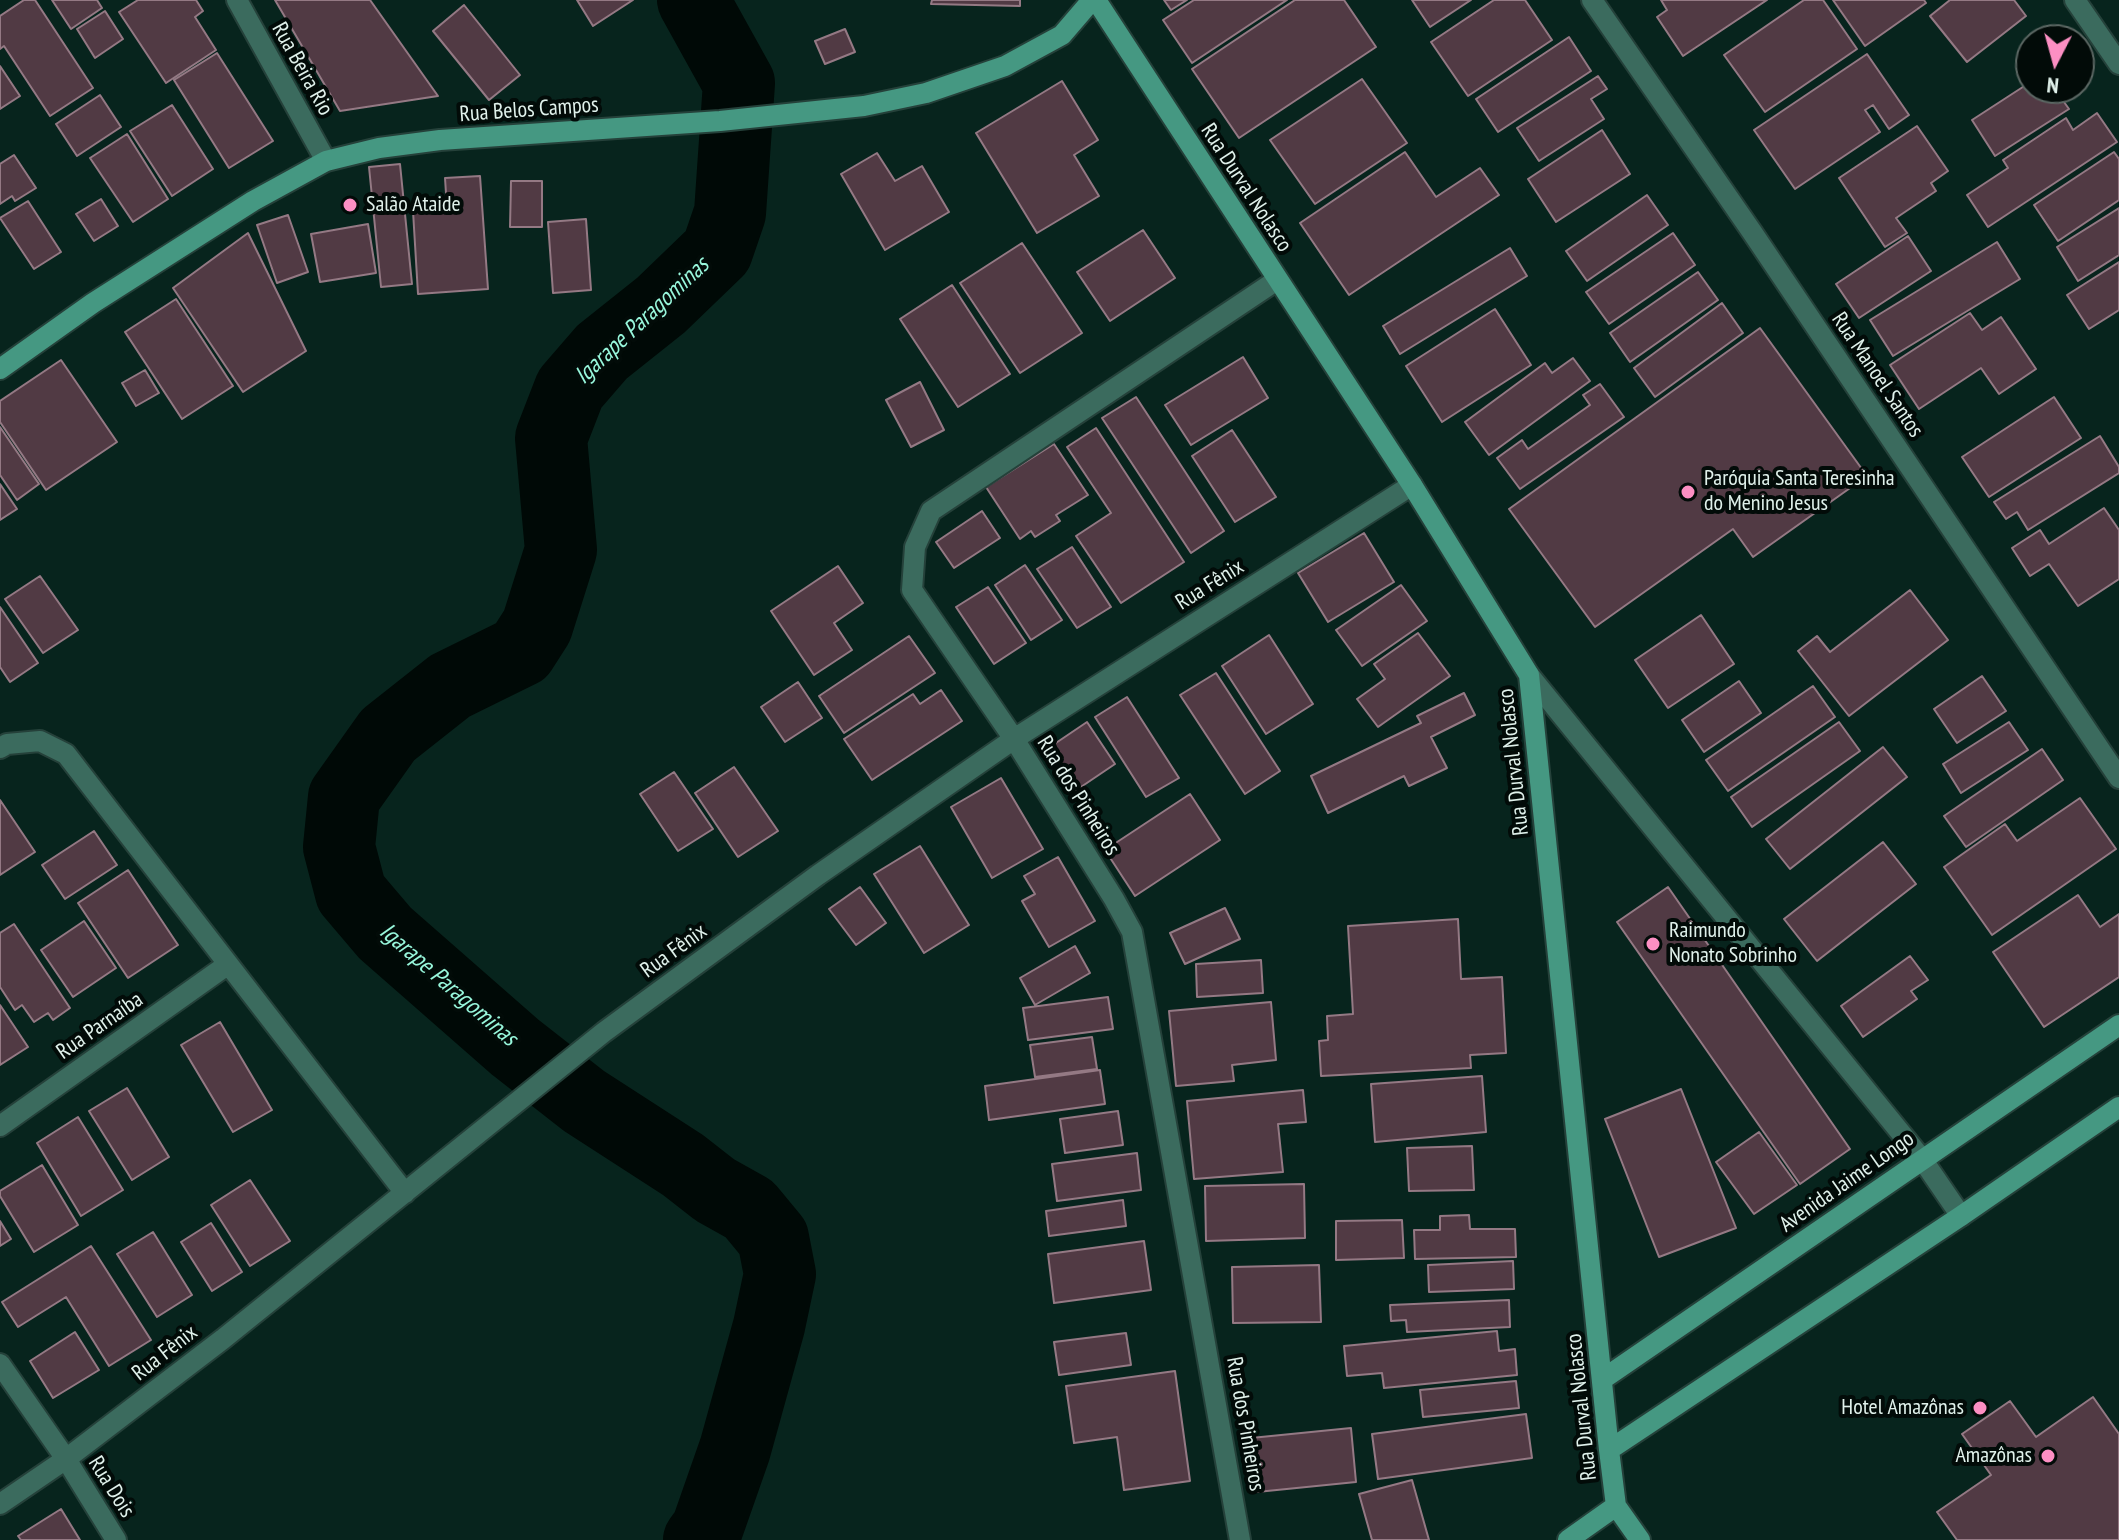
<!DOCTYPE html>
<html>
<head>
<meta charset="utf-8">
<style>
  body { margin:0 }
  #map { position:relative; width:2119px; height:1540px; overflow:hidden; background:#07241d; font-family:"PT Sans Narrow",sans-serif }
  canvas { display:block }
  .north { position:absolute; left:2015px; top:24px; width:80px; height:80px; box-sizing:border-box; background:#020b08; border:2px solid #5b6763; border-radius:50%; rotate:186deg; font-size:22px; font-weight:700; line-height:32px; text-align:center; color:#e0f1eb }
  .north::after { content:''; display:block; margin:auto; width:28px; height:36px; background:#fc8fc3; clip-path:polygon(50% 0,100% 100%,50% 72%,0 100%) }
</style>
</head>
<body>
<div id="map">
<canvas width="2119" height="1540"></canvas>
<div class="north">N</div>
</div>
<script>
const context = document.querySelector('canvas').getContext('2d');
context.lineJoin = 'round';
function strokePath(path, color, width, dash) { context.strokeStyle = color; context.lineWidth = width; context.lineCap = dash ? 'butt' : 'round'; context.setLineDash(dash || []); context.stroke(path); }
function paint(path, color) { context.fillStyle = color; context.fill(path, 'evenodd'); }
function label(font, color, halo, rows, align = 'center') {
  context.font = font + ' "PT Sans Narrow",sans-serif'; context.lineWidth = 8; context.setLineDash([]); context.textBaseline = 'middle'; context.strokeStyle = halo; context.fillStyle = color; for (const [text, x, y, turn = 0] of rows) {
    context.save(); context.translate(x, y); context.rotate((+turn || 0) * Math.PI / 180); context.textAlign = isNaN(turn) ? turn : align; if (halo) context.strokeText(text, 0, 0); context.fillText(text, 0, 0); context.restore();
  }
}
const river = new Path2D(`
  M693,0L739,83L730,213L717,251L661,305L602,352L570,389L551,438L561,550L537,626L521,651L450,686L388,735L344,797L339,847L351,893L385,933L515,1047L584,1101L683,1165L715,1190L749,1209L773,1238L780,1274L769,1326L735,1449L707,1529L699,1540`);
const building = new Path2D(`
  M24,0H35L93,88L50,116L4,46L0,49V16Z
  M52,0H97L102,8L71,29Z
  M138,0H196L203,11L195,17L216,50L166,83L119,12Z
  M275,0H370L438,96L340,111Z
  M577,0H633L593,26Z
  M932,0H1020V6L931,4Z
  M1164,0H1187L1171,10Z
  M1194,0H1287L1192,63L1163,20Z
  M1295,0H1344L1376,47L1239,138L1192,69Z
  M1412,0H1471L1430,27Z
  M1494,0H1525L1552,40L1468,96L1431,42Z
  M1661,0H1767L1683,56L1657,17L1667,10Z
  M1804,0H1823L1857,49L1765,112L1724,55Z
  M1833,0H1924L1926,3L1865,46Z
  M1950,0H2014L2026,16L1967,62L1930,16Z
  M464,5L520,75L489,100L433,31Z
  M105,11L123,39L95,58L77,29Z
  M845,29L855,52L825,64L815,41Z
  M1569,37L1591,71L1498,132L1476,99Z
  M217,53L273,141L229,168L174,80Z
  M1867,54L1909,115L1889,129L1873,105L1865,110L1880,132L1795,189L1754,130Z
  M0,66L20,96L0,109Z
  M1598,76L1607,89L1591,99L1604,119L1539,161L1517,128Z
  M1362,79L1407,143L1315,204L1270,140Z
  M1062,81L1098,140L1074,155L1099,196L1037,233L976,133Z
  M2029,83L2037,96L2054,88L2069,109L1995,156L1972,120Z
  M100,95L121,127L77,156L56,124Z
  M172,105L213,169L172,196L130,131Z
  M2097,113L2117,142L1988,227L1967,195L2008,168L2003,160L2066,118L2073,130Z
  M1917,126L1948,171L1931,183L1936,191L1896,218L1907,233L1885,247L1839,178Z
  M1602,130L1630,174L1556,222L1528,179Z
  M127,134L168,199L133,222L90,158Z
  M1405,152L1436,197L1480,168L1499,195L1349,295L1300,223Z
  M2114,152L2119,159V200L2058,241L2034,205Z
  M877,153L895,181L922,166L949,212L885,250L841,174Z
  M14,155L36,188L15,201L12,196L0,204V164Z
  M400,164L412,284L381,287L369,167Z
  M480,176L488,289L418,294L413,211L447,209L445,178Z
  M511,181H542V227H510Z
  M1647,195L1668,225L1587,281L1566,251Z
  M101,199L118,226L94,241L76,214Z
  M28,201L61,252L34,269L0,218Z
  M2119,208V255L2078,281L2057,247Z
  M288,215L308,272L277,283L257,225Z
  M586,219L591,290L553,293L548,222Z
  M368,224L376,273L320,282L311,234Z
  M1143,230L1175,278L1110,321L1077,272Z
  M248,233L306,351L243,392L173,288Z
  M1673,233L1695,265L1609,324L1586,292Z
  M1908,236L1931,271L1859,318L1836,284Z
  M1997,242L2020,279L1893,356L1870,320Z
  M1022,243L1082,333L1020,373L960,283Z
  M1510,248L1527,276L1400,354L1383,326Z
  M2119,262V310L2089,329L2067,295Z
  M1698,272L1718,300L1630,362L1610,333Z
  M952,285L1010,374L958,407L900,319Z
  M176,299L233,386L182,419L125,332Z
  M1722,303L1743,333L1655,397L1634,368Z
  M1495,309L1531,365L1442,422L1406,366Z
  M1970,313L1982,330L2001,317L2036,369L1999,394L1981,368L1919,409L1890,365Z
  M1760,328L1867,476L1753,557L1733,529L1595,627L1509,509Z
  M1243,357L1268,398L1191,445L1165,405Z
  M1573,358L1590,381L1489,455L1465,422L1545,363L1552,373Z
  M61,360L117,442L46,490L0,422V401Z
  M145,370L159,393L136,406L122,383Z
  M920,382L944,430L911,447L886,400Z
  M1600,384L1624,417L1520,489L1497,458L1522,440L1528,449L1590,405L1583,395Z
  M1136,397L1224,531L1191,553L1102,418Z
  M2054,397L2081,438L1989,497L1962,457Z
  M0,427L39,484L17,500L0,475Z
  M1096,428L1184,562L1121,603L1076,536L1111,513L1067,447Z
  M1232,430L1276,497L1235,522L1192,456Z
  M2100,436L2119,467V473L2028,530L2017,512L2006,519L1994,502Z
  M1054,444L1088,495L1056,515L1060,521L1035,537L1031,531L1020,539L986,487Z
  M0,484L17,509L0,520Z
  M2104,508L2119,530V579L2078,606L2049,564L2030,576L2012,548L2040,530L2049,544Z
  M982,511L1000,538L954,568L936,542Z
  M1364,533L1394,582L1328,622L1298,573Z
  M1072,547L1111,607L1077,628L1037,569Z
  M1025,565L1062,620L1031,640L995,585Z
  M838,566L863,603L834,623L852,650L814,675L771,611Z
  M40,576L78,630L43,653L5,599Z
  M1401,585L1427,621L1362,666L1336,630Z
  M988,587L1026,643L994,664L956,607Z
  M1910,590L1948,640L1849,716L1798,651L1817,636L1830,652Z
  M0,607L38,663L10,682L0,667Z
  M1701,615L1734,664L1668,708L1635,660Z
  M1418,633L1450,676L1378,727L1357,699L1385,679L1374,664Z
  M1269,635L1313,704L1266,734L1222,666Z
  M909,636L935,673L844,733L819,696Z
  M1216,673L1280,771L1245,794L1180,695Z
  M1982,676L2006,711L1957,743L1934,709Z
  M1739,681L1761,713L1704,752L1682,720Z
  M798,682L822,718L785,742L761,707Z
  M1813,686L1835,717L1728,791L1706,760Z
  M941,690L962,721L872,780L844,739L913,694L920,704Z
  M1464,693L1475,715L1431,737L1447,768L1409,786L1404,776L1328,813L1311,776L1421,723L1417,716Z
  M1127,697L1179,778L1146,797L1095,717Z
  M1087,722L1115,764L1075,791L1047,749Z
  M1839,722L1860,751L1752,827L1731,797Z
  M2009,722L2028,750L1961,793L1943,764Z
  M1883,747L1907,777L1790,869L1766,839Z
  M2042,749L2063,780L1966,847L1944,816Z
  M734,767L778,831L738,857L695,793Z
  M674,772L713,829L678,851L640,794Z
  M1001,778L1043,849L992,878L951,807Z
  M1190,794L1220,840L1135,896L1105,850Z
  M2080,798L2116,849L1992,935L1944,867L2005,824L2017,841Z
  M0,800L35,852L0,875Z
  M94,831L117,865L65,899L42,865Z
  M1883,842L1916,884L1817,961L1784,919Z
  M920,846L969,925L924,953L874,874Z
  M1058,857L1095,921L1049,947L1022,901L1035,894L1024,876Z
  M128,870L178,945L128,978L78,903Z
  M860,887L886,923L856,945L829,909Z
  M1668,887L1850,1149L1800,1184L1617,922Z
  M2078,895L2100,927L2119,914V977L2044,1027L1993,952Z
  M1225,908L1240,939L1185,964L1170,933Z
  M1458,919L1461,979L1502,977L1506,1053L1470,1055L1471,1068L1321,1076L1319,1041L1328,1040L1327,1016L1353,1014L1348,926Z
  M84,921L116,968L73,997L41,950Z
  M14,924L70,1008L53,1020L48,1013L34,1022L22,1005L15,1010L0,987V933Z
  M1075,946L1090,973L1035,1005L1020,978Z
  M1910,956L1928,980L1911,991L1917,999L1863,1037L1841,1006Z
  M1261,960L1263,993L1197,997L1196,964Z
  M1108,997L1113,1029L1028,1040L1023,1008Z
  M1271,1002L1276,1060L1232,1065L1234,1081L1176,1086L1169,1011Z
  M0,1005L28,1047L0,1065Z
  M220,1022L272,1110L233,1132L181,1045Z
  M1092,1037L1097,1069L1035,1077L1030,1045Z
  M1100,1070L1105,1104L989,1120L985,1086Z
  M1482,1076L1486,1132L1375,1142L1371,1084Z
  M127,1088L169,1157L132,1180L89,1111Z
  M1681,1089L1736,1228L1659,1257L1605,1119Z
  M1303,1090L1306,1122L1278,1124L1283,1172L1194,1179L1187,1101Z
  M1118,1111L1123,1145L1065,1153L1060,1119Z
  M78,1117L123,1190L81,1216L37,1143Z
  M1759,1132L1797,1185L1754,1214L1716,1162Z
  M1472,1146L1474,1190L1409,1191L1407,1148Z
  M1137,1153L1141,1190L1057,1201L1052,1164Z
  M42,1165L78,1225L34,1252L0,1196V1191Z
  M250,1180L290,1241L250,1266L211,1205Z
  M1304,1184L1305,1238L1206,1241L1205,1186Z
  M1123,1200L1126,1226L1049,1236L1046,1211Z
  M1469,1215L1470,1229H1515L1516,1257L1415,1259L1414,1230H1440V1216Z
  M1402,1220L1404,1258L1336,1260V1221Z
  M0,1221L11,1239L0,1246Z
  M211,1223L242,1272L212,1291L181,1242Z
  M153,1232L192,1295L157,1317L117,1254Z
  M1144,1241L1151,1290L1054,1303L1048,1254Z
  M91,1246L151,1340L109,1366L66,1297L18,1327L2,1302Z
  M1513,1261L1514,1289L1429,1292L1428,1265Z
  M1319,1265L1321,1322L1233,1323L1232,1267Z
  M1509,1300L1510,1327L1407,1332L1406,1320L1391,1321L1390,1305Z
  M1497,1331L1499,1351L1515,1349L1517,1375L1384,1388L1382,1373L1347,1376L1344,1346Z
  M75,1332L99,1370L53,1398L30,1361Z
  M1126,1333L1131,1365L1059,1375L1054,1342Z
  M1175,1371L1190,1481L1124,1490L1117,1437L1074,1443L1066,1386Z
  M1516,1381L1519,1408L1423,1417L1420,1390Z
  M2093,1397L2119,1434V1540H1957L1937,1512L1991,1475L1962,1434L2010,1401L2036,1437Z
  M1526,1414L1532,1458L1378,1479L1372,1434Z
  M1351,1428L1356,1482L1257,1492L1251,1438Z
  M1412,1480L1429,1540H1372L1359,1494Z
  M61,1509L80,1540H21L18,1536Z`);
const street = new Path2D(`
  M237,0L326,161
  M1592,0L1752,232L2119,778
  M2075,0L2119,64
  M1529,675L1922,1159L1961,1216
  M0,748L7,744L40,741L66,754L405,1193
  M0,1126L227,965
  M0,1364L66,1459L116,1540
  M0,1504L66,1459L223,1339L604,1032L818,875L1014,739L1412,485
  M1240,1540L1132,932L1114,899L1014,739L912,590L915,547L931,511L1277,280`);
const secondary = new Path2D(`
  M1096,0L1412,485L1529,675L1609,1450L1616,1506L1640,1540
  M0,369L93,303L253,201L326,161L379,148L440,140L720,121L864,106L926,93L1005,66L1062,35L1092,0
  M1603,1379L2119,1025
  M1609,1450L1961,1216L2119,1107
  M1568,1540L1616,1506`);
const markers = [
  [350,205,8,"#fc8fc3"],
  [1688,492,8,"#fc8fc3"],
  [1653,944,8,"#fc8fc3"],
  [1980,1408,8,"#fc8fc3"],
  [2048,1456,8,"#fc8fc3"]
];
const streetNames = [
  ["Rua Beira Rio",302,69,61],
  ["Rua Belos Campos",529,110,-4],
  ["Rua Durval Nolasco",1246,188,57],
  ["Rua Manoel Santos",1877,375,56],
  ["Rua Fênix",1210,585,-32],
  ["Rua Durval Nolasco",1514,762,-96],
  ["Rua dos Pinheiros",1078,796,58],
  ["Rua Fênix",674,951,-36],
  ["Rua Parnaíba",100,1026,-35],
  ["Avenida Jaime Longo",1847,1182,-35],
  ["Rua Fênix",165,1353,-38],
  ["Rua Durval Nolasco",1582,1407,-96],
  ["Rua dos Pinheiros",1245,1424,80],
  ["Rua Dois",111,1487,58]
];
const poiNames = [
  ["Salão Ataide",366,205],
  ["Paróquia Santa Teresinha",1704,479],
  ["do Menino Jesus",1704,504],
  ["Raimundo",1669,931],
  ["Nonato Sobrinho",1669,956],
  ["Hotel Amazônas",1964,1408,"right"],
  ["Amazônas",2032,1456,"right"]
];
const waterNames = [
  ["Igarape Paragominas",642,321,-43],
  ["Igarape Paragominas",448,985,41]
];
strokePath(river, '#000906', 72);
paint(building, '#513a44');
strokePath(building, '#947984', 2);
strokePath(street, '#25413a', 24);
strokePath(secondary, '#25413a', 24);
strokePath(street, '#3b6b5e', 20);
strokePath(secondary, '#459882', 20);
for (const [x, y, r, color] of markers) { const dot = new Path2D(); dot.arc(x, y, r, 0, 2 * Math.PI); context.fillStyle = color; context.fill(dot); strokePath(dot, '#020b08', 3); }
label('22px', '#e0f1eb', '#020b08', streetNames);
label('22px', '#e0f1eb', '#020b08', poiNames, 'left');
label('italic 24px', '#98f7dc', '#020b08', waterNames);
</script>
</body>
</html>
